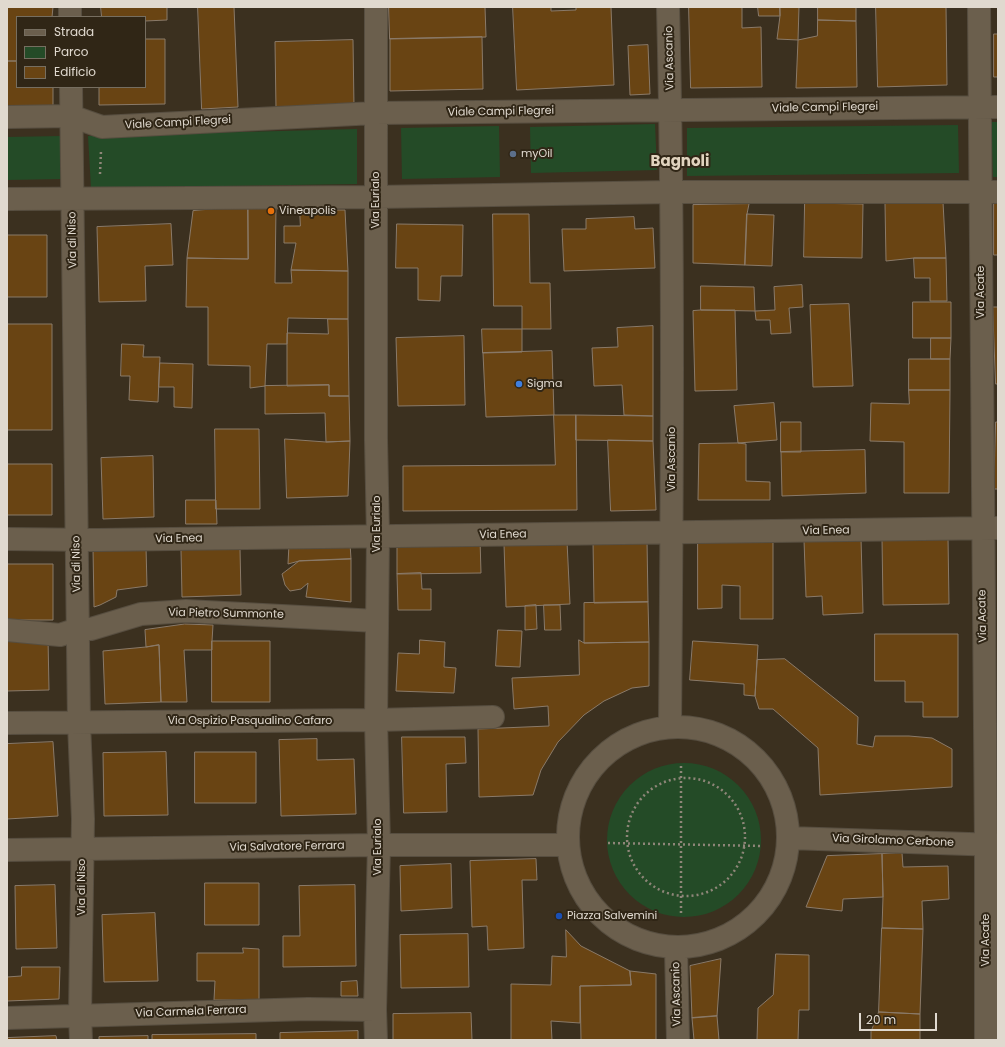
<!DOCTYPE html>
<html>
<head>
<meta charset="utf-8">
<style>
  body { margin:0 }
  #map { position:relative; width:1005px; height:1047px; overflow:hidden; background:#3b301f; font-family:Poppins,sans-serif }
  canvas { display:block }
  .frame { position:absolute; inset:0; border:8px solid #e0d9cf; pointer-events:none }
  .legend { position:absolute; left:16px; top:16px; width:130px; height:72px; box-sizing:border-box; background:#302616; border:1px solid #766e60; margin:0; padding:5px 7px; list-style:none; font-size:12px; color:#e0d9cf }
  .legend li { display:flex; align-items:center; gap:8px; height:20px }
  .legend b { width:20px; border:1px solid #766e60 }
  .scale { position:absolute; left:859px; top:1013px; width:78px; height:18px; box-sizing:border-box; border:2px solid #e0d9cf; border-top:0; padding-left:5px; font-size:12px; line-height:14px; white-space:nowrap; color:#e0d9cf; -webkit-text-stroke:3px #302616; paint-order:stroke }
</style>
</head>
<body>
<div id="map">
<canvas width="1005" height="1047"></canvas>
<div class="frame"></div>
<ul class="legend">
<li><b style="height:5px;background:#6b5f4d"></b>Strada</li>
<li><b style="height:11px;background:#244b27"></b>Parco</li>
<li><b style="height:11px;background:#694413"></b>Edificio</li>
</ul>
<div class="scale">20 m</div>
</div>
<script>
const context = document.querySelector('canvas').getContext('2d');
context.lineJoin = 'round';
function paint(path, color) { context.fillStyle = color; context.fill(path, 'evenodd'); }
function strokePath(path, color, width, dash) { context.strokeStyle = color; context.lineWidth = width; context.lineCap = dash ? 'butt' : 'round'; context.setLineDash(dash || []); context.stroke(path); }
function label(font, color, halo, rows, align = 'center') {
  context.font = font + ' Poppins,sans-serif'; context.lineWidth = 4; context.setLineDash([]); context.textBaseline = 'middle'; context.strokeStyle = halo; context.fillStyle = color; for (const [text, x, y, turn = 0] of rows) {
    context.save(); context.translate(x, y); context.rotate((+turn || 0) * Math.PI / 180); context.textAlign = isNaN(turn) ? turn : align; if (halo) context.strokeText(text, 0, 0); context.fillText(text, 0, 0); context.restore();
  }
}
const green = new Path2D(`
  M991,122H998V177H993Z
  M655,124L657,170L531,173L530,127Z
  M958,125L959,173L687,176V128Z
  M499,126L500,177L402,179L401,128Z
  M357,129V184L91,188L88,136Z
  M62,136V179L7,180V137Z
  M607 840a77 77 0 1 1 154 0a77 77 0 1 1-154 0Z`);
const building = new Path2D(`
  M7,7H53L52,17H17V61H7Z
  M101,7H167V20L145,21V17H102Z
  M198,7H234L238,107L202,109Z
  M389,7H485L486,37L390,39Z
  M513,7H551V11L576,10V7H611L614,85L517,90Z
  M689,7H742V28L761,27L762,87L691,88Z
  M758,7H780V16H759Z
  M780,7H799L798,40L777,39L780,16Z
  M818,7H856V21L818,20Z
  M876,7H946L947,85L878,87Z
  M818,20L856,21L857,87L796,88L798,40L817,36Z
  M994,34H998V77H994Z
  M482,37L483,89L390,91V39Z
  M145,39H165V104L99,105V87H145Z
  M353,40L354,107L276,109L275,42Z
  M648,45L650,94L630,95L628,46Z
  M7,61H17V87H53V112L7,113Z
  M943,202L946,258H914L886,261L885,203Z
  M994,202H998V255H994Z
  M805,203L863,204L862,258L804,257Z
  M749,204L747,214L745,265L693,263V205Z
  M248,206V259L187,258L193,211Z
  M248,206H276L275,283H292L291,270L348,271V319L288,318L287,344H267L265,386L250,388V366L208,365V307H186L187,258L248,259Z
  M300,210H345L348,271L291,270L296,243H284V226H300Z
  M493,214H529L530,283H550L551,329H522V306H494Z
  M747,214L774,215L772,266L745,265Z
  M634,217L635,229L653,228L655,268L564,271L562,229H586V219Z
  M171,224L173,265L145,266L146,301L99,302L97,227Z
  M397,224L463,225L462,276H441L440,301L418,300V268H396Z
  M7,235H47V297H7Z
  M914,258H946L947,301H930V278H915Z
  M802,285L803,307L789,308L791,333L771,334L770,320H756L755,311L775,310L774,287Z
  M701,286L754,287L755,311L701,310Z
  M913,302H951V338H913Z
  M849,304L853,386L813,387L810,305Z
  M993,307H998V384H996Z
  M701,310H735L737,390L695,391L693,311Z
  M328,319H348L349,396H329V385L287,386V333L328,334Z
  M7,324H52V430H7Z
  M653,326V416L624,415L622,385L594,386L592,348L618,347L617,328Z
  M482,329H522V352L483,353Z
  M464,336L465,405L398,406L396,338Z
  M931,338H951L950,359H931Z
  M122,344L144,345L143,357H160L158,402L129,400L130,376H121Z
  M552,351L554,415L486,417L483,353Z
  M909,359H950V390H909Z
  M160,363L193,364L192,408L174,407V387H159Z
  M329,385V396H349L350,441L326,442L325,413L265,414V386Z
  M909,390H950L949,493H904V442L870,441L871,403L909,404Z
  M774,403L777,440L738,443L734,406Z
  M554,415H576L577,510L403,511V466L555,465Z
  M576,415L653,416V441L576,440Z
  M781,422H801V452H781Z
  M996,422H998V489H994Z
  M215,429H259L260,509H216Z
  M285,439L326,442L350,441L348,496L287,498Z
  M608,440L653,441L656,510L611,511Z
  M738,443L746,444V481L770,482V500H698L699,444Z
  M865,450L866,493L782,496L781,452Z
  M153,456L154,517L103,519L101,458Z
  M7,464H52V515H7Z
  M186,500H216L217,524H186Z
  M948,537L949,604L883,605L882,538Z
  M698,538H773V619H740V586L722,585V608L698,609Z
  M861,538L863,613L823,615L822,596L806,597L804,540Z
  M480,539L481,573L397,574V541Z
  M647,540L648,602L594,603L593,541Z
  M567,541L570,604L506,607L504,544Z
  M350,543L351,559L299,561L288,564L289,544Z
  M146,547L147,586L117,590L116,597L100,605L94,607L93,548Z
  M240,549L241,595L182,597L181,550Z
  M351,559V602L306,597L308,583L301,589L290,591L285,585L282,574L299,561Z
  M7,564H53V620H7Z
  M421,573L422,589H431V610H398L397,574Z
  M648,602L649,642L584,643V603Z
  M536,605L537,629L525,630V606Z
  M544,605H560L561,630H545Z
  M185,624L213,625L212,641V650H184L187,702H161L159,645L146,647L145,630Z
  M498,630L522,631L520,667L496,666Z
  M875,634H958V717H923V702H905V681H875Z
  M48,638L49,690L7,691V639Z
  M420,640L445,642L444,667L456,668L454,693L396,691L398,653L419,654Z
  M579,640L584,643L649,642V686L632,688L604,701L584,715L558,742L541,770L533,795L479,797L478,729L549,726L548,706L514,709L512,678L579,675Z
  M212,641H270V702H212Z
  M693,641L758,645L755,696L744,695V684L690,680Z
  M159,645L161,702L105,704L103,651L146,647Z
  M785,659L858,717L857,744L873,747L875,736H909L932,738L952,749V787L820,795L818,748L773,709H759L755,696L757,660Z
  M402,737H465L466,763L446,764L447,812L404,813Z
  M317,739V760L354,759L356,814L281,816L279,740Z
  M53,742L58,816L7,819V744Z
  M166,752L168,815L104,816L103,753Z
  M195,752H256V803H195Z
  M902,853L903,867L948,866L949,899L922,901L923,929L882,928L883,897L882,854Z
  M882,854L883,897L843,899L842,911L806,907L827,856Z
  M536,859L537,880H522L524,948L488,950L487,926L472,927L470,861Z
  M451,864L452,908L401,911L400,866Z
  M205,883H259V925H205Z
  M55,885L57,948L16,949L15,886Z
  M355,885L356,966L283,967V936H300L299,886Z
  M155,913L158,981L104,982L102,915Z
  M882,928L923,929L920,1014L879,1012Z
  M566,930L581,946L630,971L631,985L580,986V1023L551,1021L552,1040H511V984L551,985L552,956L566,957Z
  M468,934L469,987L401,988L400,935Z
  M243,948L259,949V1000H214L215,981H197V953H243Z
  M776,954L809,955V1010H799L798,1040H757L758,1008L773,995Z
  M721,959L717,1016L692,1018L690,966Z
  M22,967H60L59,999L7,1001V977L21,976Z
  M630,971L656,974V1040H581L580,986L631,985Z
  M357,981L358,996H341V982Z
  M879,1012L920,1014V1040H871V1032Z
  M471,1013L472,1040H393V1014Z
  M717,1016L719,1040H694L692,1018Z
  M358,1031V1040H280V1033Z
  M256,1034V1040H152V1035Z
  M56,1036L57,1040H7V1038Z
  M148,1036V1040H99V1037Z`);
const path = new Path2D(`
  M100,174L101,151
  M681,766V915
  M627 837a59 59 0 1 1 118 0a59 59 0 1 1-118 0Z
  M608,843L763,846`);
const minor = new Path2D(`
  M70,7V17
  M668,7C674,247 672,487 670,727
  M979,7L986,845V1040
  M71,87L79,723L83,819L80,1015L81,1040
  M7,117L71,116L102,127L375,113L998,107
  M7,199L376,197L672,192H998
  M7,539L97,540L998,528
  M7,630L60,635L78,629H91L141,614L186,611L377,621
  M7,723L376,720L493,717
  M568 837a110 110 0 1 1 220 0a110 110 0 1 1-220 0Z
  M789,838L998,845
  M7,850L379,845H568
  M676,948L678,1040
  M7,1018L308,1009L375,1010
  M376,1040L375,1010L379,845L376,720L378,536L376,440V7`);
const markers = [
  [513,154,4,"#5c6f8a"],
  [271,211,4,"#e8710a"],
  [519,384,4,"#3f7fe0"],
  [559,916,4,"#1a4fb4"]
];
const streetNames = [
  ["Via Ascanio",670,58,-91],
  ["Viale Campi Flegrei",825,108,-1],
  ["Viale Campi Flegrei",501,112,-1],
  ["Viale Campi Flegrei",178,123,-3],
  ["Via Eurialo",376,200,-90],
  ["Via di Niso",73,240,-91],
  ["Via Acate",981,292,-90],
  ["Via Ascanio",672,459,-90],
  ["Via Eurialo",377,524,-90],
  ["Via Enea",826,531,-1],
  ["Via Enea",503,535,-1],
  ["Via Enea",179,539,-1],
  ["Via di Niso",77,564,-91],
  ["Via Pietro Summonte",226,614,1],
  ["Via Acate",983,616,-91],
  ["Via Ospizio Pasqualino Cafaro",250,721],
  ["Via Girolamo Cerbone",893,841,2],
  ["Via Salvatore Ferrara",287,847,-1],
  ["Via Eurialo",378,847,-90],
  ["Via di Niso",82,887,-90],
  ["Via Acate",986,940,-90],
  ["Via Ascanio",677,994,-91],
  ["Via Carmela Ferrara",191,1012,-2]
];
const poiNames = [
  ["myOil",521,154],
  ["Vineapolis",279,211],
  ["Sigma",527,384],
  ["Piazza Salvemini",567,916]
];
const districtNames = [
  ["Bagnoli",680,162]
];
paint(green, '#244b27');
paint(building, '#694413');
strokePath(building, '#8a7a69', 1);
strokePath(minor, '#574e40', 24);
strokePath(path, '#8f8679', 2.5, [2, 3]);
strokePath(minor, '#6b5f4d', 22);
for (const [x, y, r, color] of markers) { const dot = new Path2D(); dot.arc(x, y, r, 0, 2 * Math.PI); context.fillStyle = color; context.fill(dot); strokePath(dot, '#302616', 1.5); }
label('11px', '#e0d9cf', '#302616', streetNames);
label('11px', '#e0d9cf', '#302616', poiNames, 'left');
label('bold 15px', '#e1d4bf', '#302616', districtNames);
</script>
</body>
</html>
